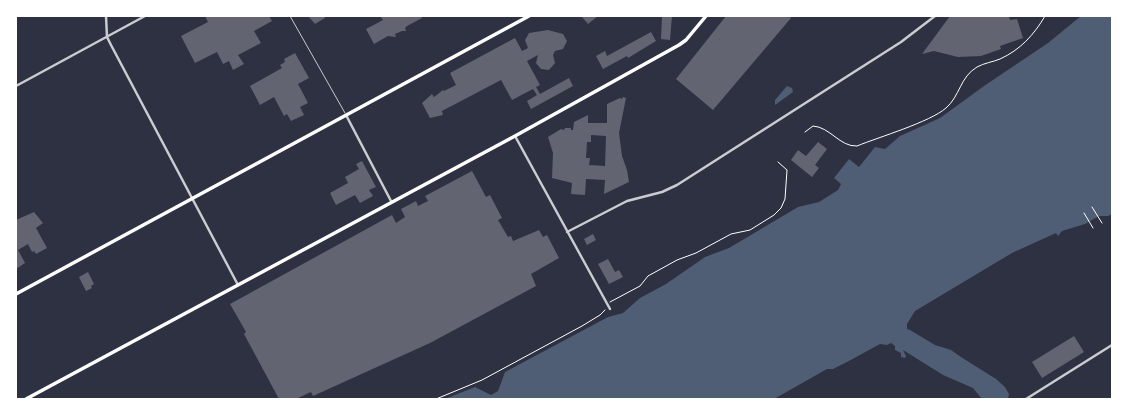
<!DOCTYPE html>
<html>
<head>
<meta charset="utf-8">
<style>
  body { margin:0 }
  #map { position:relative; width:1128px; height:415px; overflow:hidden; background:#2d3142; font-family:"Playfair Display",serif }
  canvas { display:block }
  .frame { position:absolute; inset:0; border:17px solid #fff; pointer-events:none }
</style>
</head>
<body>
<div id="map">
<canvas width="1128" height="415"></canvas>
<div class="frame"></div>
</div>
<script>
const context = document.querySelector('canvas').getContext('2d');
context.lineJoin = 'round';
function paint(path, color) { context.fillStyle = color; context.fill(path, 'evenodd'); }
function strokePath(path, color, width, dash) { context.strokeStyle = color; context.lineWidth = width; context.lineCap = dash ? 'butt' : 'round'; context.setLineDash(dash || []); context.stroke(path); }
const water = new Path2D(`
  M1081,16H1112V214L1108,216H1099L1085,224L1062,231L1058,236L1056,233L1012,253L915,311L907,324V329L910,330L935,345L951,350L961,357L996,379L1005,387L1009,394L1008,399H982L973,388L943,375L903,350L906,356L905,358L901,357V353L895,350V346L891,343L887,345L880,344L847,362L833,369H827L774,399H445L475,387L491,395L498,391L505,372L608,317L623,313L640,298L666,284L705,257L729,248L798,207L819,202L838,190L841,184L834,178L849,159L859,167L875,147L885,149L900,136L940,118L984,86L1048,43Z
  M787,86L792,88L793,92L775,105V100Z`);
const building = new Path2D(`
  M205,16H269L272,21L254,31L261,43L238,55L244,64L233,70L229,61L223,64L217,52L195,63L181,36L208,22Z
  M308,16H324L325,18L315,24Z
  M380,16H421L422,18L407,26L405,28L406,31H402L395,34L396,37L388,36L374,44L366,29L383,20Z
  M584,16H598L588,24L582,17Z
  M662,16H672L670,40L661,39Z
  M726,16H789L791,18L713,110L676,79Z
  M950,16H1009L1010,20L1017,19L1023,38L1000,46L1001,49L981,56L958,57L934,51L922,54Z
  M548,30L563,34L567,41L563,49L555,51L553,55L555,63L549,70L541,69L536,63L538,55L527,61L540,85L536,87L540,94L569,78L573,86L531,109L527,101L537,95L533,89L512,100L501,80L442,111L443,115L430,118L422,103L432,94L434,97L443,90L444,91L456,85L450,73L515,38L522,51L528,48L525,40L529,33Z
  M651,32L656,41L628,58L627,56L603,69L596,56L605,51L607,56Z
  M295,53L309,78L298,84L308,103L300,107L304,115L291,121L287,114L284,116L274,97L260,105L250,86L282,68L280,65L285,62L284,59Z
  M623,97L626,98L619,133L622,156L627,170L629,182L604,194L605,180L586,179L585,195L571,194L572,183L552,178L553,153L548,137L561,129L564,130L565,128H571V130H573L574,122L588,115V123H607V104L620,98L622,99ZM591,135L606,136L605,166L589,165L590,158H586L587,142H591Z
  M818,142L827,149L815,165L819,168L812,177L791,160L798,150L806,156Z
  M362,161L376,187L369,190L373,196L360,203L355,195L336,205L330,193L348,183L345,177L359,169L356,164Z
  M472,171L486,197L490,195L502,218L498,220L508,237L511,236L513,241L539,230L543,237L547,235L559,258L531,274L536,286L430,343L313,396L311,392L296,399H279L244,334L246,332L230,304L392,215L396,223L405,217L401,209L416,201L418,206L428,201L425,196Z
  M34,212L43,223L36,228L47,248L36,254L34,251L32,252L28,244L18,250L25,263L16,269V220Z
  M593,234L596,240L587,245L584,239Z
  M608,259L615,272L619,270L623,277L609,284L598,264Z
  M88,272L94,284L91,286L92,288L86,291L79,277Z
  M1074,336L1084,352L1042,378L1032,362Z`);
const path = new Path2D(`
  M805,132L813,126C830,127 840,147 857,146C879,137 930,122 946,108C960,96 960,77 977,67C984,63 993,62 1000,59C1020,50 1034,35 1045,16
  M1092,207L1102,223
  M1084,213L1093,228
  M610,302L640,286L648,276L677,260L696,253L731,234L750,230L774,215L781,208L785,199L787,170L778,162
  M436,399L482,380L582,326L600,315L605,310`);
const service = new Path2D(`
  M290,16L345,113`);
const minor = new Path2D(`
  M106,16L107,37L111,45L238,285
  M16,86L145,16
  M346,115L391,201
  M515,136L610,309
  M567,232L627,201L662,192L677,185L901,42L935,16
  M1026,399L1112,345`);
const secondary = new Path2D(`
  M16,294L529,16
  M26,399L515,136L679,45L686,40L706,16`);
paint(water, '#4f5d75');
paint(building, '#626471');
strokePath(path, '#fff', 1);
strokePath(service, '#caccd0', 1);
strokePath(minor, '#caccd0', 2.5);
strokePath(secondary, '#fff', 3.5);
</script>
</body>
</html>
